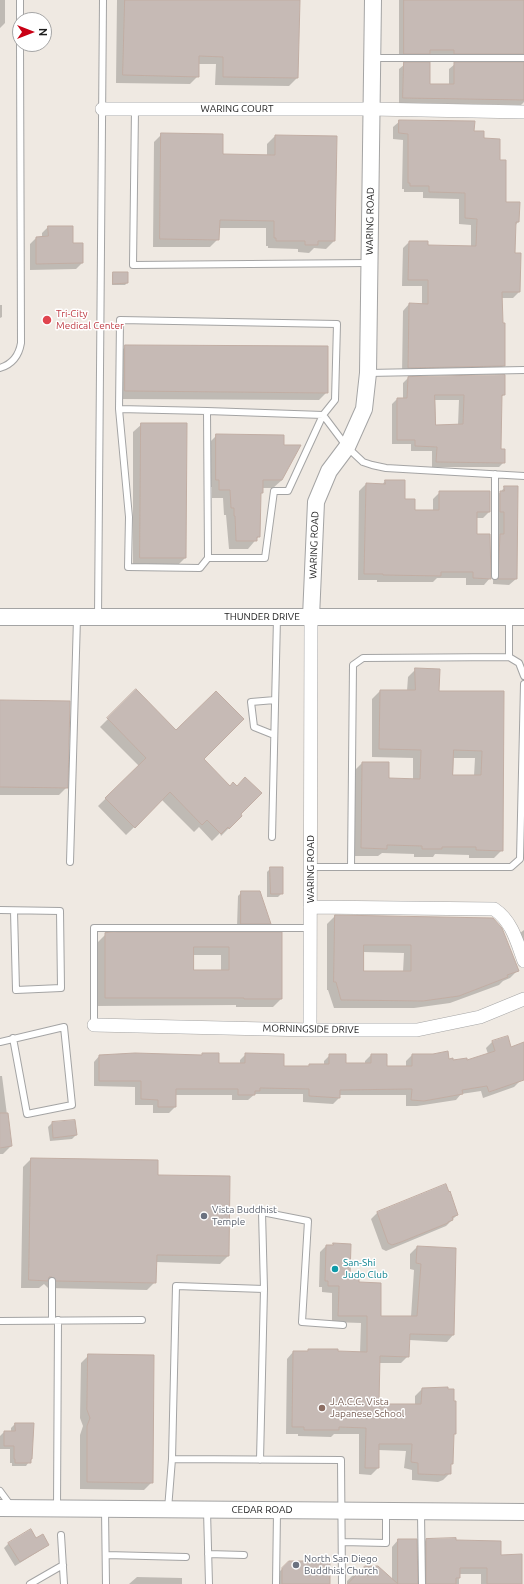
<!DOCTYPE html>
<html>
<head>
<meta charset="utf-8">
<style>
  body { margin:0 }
  #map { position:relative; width:524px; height:1584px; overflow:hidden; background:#efe9e2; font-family:Ubuntu,sans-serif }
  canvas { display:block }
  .north { position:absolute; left:12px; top:12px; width:40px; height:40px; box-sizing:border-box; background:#fff; border:1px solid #a5a5a5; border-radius:50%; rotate:90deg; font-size:11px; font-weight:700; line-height:16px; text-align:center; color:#1d1d1d }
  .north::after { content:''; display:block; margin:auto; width:14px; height:18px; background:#c90015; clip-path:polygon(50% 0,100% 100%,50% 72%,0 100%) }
</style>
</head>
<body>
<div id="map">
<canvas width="524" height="1584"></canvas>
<div class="north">N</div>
</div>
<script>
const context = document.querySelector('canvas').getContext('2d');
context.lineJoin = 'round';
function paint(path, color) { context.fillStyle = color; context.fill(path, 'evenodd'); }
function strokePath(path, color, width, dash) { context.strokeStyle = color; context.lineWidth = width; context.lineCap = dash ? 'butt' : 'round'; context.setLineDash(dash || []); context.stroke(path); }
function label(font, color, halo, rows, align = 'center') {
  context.font = font + ' Ubuntu,sans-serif'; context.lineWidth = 3; context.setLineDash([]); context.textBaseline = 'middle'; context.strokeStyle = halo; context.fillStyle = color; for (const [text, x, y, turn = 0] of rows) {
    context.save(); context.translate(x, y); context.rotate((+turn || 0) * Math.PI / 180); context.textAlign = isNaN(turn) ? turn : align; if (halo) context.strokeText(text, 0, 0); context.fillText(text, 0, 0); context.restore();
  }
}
const shadow = new Path2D(`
  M0,0H5V23L0,28Z
  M117,0H299L297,78L289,86L215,85L216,64H198V76L190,84L116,83Z
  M399,0H524V53L519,59H399Z
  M524,63V102L521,105L399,103V69L405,64L429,85H449V69L455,64Z
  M400,121L473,132L483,139L499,161L505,203L518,222L515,226L514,254L519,292L513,298H501L504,365L497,372L402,374L403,311L409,304H422V286H402L403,248L409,242L427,246L471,247V225L459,224V199L423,198V192H404V189H402L403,140L393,139V127Z
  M162,134L222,155L267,156V144L275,136L334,241L326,249L314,248L309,253L298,252V249L268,248V246H266V228H219L218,239L210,247H153L154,142Z
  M48,227L72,244L82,263L76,269L30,270V244L36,238H42V233Z
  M114,273L127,283L125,285H112V275Z
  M0,305H2V317L0,318Z
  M126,346L327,392L319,400L118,399V354Z
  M408,378L504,395L501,397L500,450L504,462L499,467H432V451H411V444H392V404L397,399H403V383ZM434,400H459L458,425L435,426Z
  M142,424L185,558L177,566L133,565V432Z
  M217,435L282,480L273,488H262V492L260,494L259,536L248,549H229L226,515H224L223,498H212V487H208L209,443Z
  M385,481L414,511H433V499L440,492L490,511L483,518H476V535L490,578L484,585H466V578H437L433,582H377V580H358L359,491L366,484L382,485Z
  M505,487L516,579L509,585L493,584L494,541L498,537V517H494V499Z
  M416,669L438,692H503L502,850L494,858H469V855L435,854L433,857H414V854L382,853L378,856H353L354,771L362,763L388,779H413V758L372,757V699L380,691H407L408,677ZM453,758H475L474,776H452Z
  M136,691L230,787H237L239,814L241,816L221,836L220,833L212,841L199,827L194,832L162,800L126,835L98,806L139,766L100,727Z
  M0,701L67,787L59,795H0Z
  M271,868L282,893L278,897H267V872Z
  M242,892L270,923L266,927H237L238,896Z
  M335,916L518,970L510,978L503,981L499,985L450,1003L414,1008H334L328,990H327V924ZM363,952L404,953L403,972H363Z
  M524,930V955L515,937Z
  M106,934H281V999L273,1007H236V1005L97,1006L98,942ZM193,955H221V971H193Z
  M492,1042L511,1049L524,1043V1069L520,1081L514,1087L483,1098L481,1091L461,1094L456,1100L417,1106H406V1095H339V1098L333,1104L303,1102V1094H255L248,1100H232V1095H175V1107L169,1113H153V1105H135V1087L94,1086V1062L100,1055L218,1064H240V1060L246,1054L283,1067H307L310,1065H324V1061L330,1055L345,1064H365V1061L371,1055L386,1067H406V1061L412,1055L452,1061L466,1062L488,1054L486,1048Z
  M0,1076H2L11,1146L3,1154H0Z
  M52,1123L76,1135L72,1139L50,1141L48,1127Z
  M31,1159L157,1176L228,1256L220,1264L156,1262L155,1282L147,1290L48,1288L44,1284L39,1288H21L23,1167Z
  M446,1185L455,1207L454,1208L457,1215L446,1226L386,1251L382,1249L371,1219L377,1213Z
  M334,1244L349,1277L358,1283L380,1317H411L414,1270L410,1269V1254L417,1247L455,1249L453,1335L447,1342L409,1340L408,1356L401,1363H379L378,1405H415V1396L422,1389L455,1433L453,1436L452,1463L450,1465V1473L443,1480L438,1482L412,1480V1470L404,1468L406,1451L378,1450V1468L371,1475L359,1474V1434H334L331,1437L298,1436V1434H286L287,1359L293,1352H306L309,1350L360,1353L361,1323L332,1322V1293L322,1292V1287H319L320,1252L326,1246H332Z
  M89,1355L152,1482L144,1490L80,1489V1435L83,1426L80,1418L81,1363Z
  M15,1424L31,1459L26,1466H12V1463H10V1449H0V1436L4,1432H11V1428Z
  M30,1531L36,1539L48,1544L44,1548L15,1566L4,1548L8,1544Z
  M398,1540H416V1584H347V1581L353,1575L392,1580V1547Z
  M426,1540L455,1541L500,1556L521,1584H481V1574H459V1584H421L420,1546Z
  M289,1562L329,1584H276V1575Z
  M137,1577L182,1578V1584H129Z`);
const building = new Path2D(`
  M125,0H300L298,78L223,77V57L199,56V77L123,75Z
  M404,0H524V54H454V50H430V54H404Z
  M404,62H430V84H454V62H524V100L403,98Z
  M399,120L475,121L474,131H484V138L500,139V160H506V202H520L519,222H516L515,253H521L520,292H502L503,323H505V366L408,368L409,303L428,304V280H408L409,241H428V245L476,246L477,219L465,218V193L429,192V186H410V183H408V134L399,133Z
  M161,133L223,134V154L275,155V135L337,136L335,241H318V245H305V241H276V238H274V221L220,220L219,240L160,239Z
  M48,226H73V243H83V263L36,264V237L48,236Z
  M113,272H128V283L113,284Z
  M125,345L328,346V393L125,391Z
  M505,375V395H502L501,449H505V463L436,462L437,447L415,446V440H397V398H407L408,377ZM435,395H464L463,424L436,425Z
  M141,423H187L186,558H140Z
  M216,434L284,435V445H301L282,480H263V493H261L260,537H257V541H236L235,516H234V508H231L230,490H219V480H216Z
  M385,480H405V499H415V510H439V491H490V512H477V534H490L491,579L473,578V572H441V576L383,575V574H364L366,483L385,484Z
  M504,486H518L517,579H498L500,534H504V512H500V491H504Z
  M415,668L440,669L439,691H504L503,851L476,850V847H442V849H422V846L387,845V849L361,848L362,762H389V778L420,779L421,750L379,749L380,690H415ZM454,750L482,751L481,775H453Z
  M136,689L176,730L216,691L244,719L204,759L230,786L233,782L237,786L245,777L262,793L241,814L242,816L229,829L228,827L221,834L207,820L202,825L170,792L135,828L105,798L146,758L107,718Z
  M0,700L70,701L68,788L0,787Z
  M270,867H283V894H271Z
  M241,891H260L271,924H241Z
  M335,915L493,918L502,928L519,971L507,975L508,977L459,996L423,1001L341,1000L336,982H334ZM364,945H411V971H364Z
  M118,932H282V999H244V998H105V933ZM194,947H229V970H194Z
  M508,1036L511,1047L524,1042V1080L489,1092L487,1086L462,1090L463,1094L424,1101L411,1100L412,1089L340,1090V1098L309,1096V1089L260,1088V1091H255V1095H238V1089H176V1107H158V1100L141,1099V1081H99V1055L135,1053L202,1055V1053H219V1063H245V1053L284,1054V1066H309V1064H329V1054H346V1063H371V1054H387V1066H412V1054H433L448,1051L449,1059L453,1058V1060L467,1058V1060L495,1051L492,1041Z
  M0,1113H8L12,1146L0,1148Z
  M75,1120L77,1135L53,1138L52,1122Z
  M31,1158L158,1160V1175L230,1176L229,1256L157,1255L156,1283L56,1281L52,1277H49L48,1281L29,1280Z
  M446,1184L449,1192L450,1191L458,1215L452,1217L453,1220L448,1222V1223L401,1242L392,1245L388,1243L377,1212Z
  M333,1243L351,1244L350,1276H359V1282L381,1283V1316H417L421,1264L416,1263L417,1246L456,1248L454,1335L410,1334L409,1357L380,1356L379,1404H421L422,1388L448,1387V1389H454V1401H456V1434H454L453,1464H451V1474H445V1475L418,1474V1463L411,1462L412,1444H379V1468H365L366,1428L339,1427V1430H304V1427H292L293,1351H308V1349H338V1351L367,1352V1316H338L339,1286H328V1281H325L326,1245H333Z
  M88,1354L154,1355L153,1483L87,1482V1426L90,1418L87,1410Z
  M15,1423H34L32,1459H31V1463H15V1459H14V1446H4V1431H15Z
  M31,1529L36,1538L43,1534L49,1545L20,1562L8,1543Z
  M456,1538V1540L501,1541V1555L522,1554V1584H487V1568H460V1578H456V1584H426V1539Z
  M398,1539H417L418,1584H398Z
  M289,1561H330V1584H282V1568Z
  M365,1566H378L398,1584H348Z`);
const service = new Path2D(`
  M20,0V20
  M373,58H524
  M135,109L133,265L368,263
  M0,368C13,364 19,355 21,343L20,44
  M368,373L524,370
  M119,409L207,411
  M208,558H265L274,491H288L323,415L207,411L208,558L200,568L128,567L129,517L119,409L120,320L337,324L335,400L323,415L347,447L363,462L372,465L386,468L524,476
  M495,576V474
  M98,616L103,0
  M509,617V657L519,663L524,676
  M274,735L254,727L251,702L275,700
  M272,837L277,618
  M70,862L77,618
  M311,867H511L520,859L524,684
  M351,867L353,665L363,658L509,657
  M0,910L60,911L61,988L16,990L14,911
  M94,1025V928H310
  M0,1042L64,1027L72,1105L27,1114L13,1038
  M52,1281V1320
  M0,1321L142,1320
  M172,1459L176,1286L264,1289L262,1212L308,1221L302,1322L343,1325
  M260,1460L264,1289
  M0,1491L11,1506
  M57,1508L58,1320
  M168,1509L172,1459L341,1460L342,1584
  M105,1510L106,1584
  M207,1511L209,1584
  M421,1513L422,1584
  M61,1535L64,1584
  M342,1542L386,1543V1512
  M208,1554L244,1555
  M106,1555L186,1557
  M30,1584L63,1565
  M276,1584L277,1512`);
const minor = new Path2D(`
  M102,109H371L524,112
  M310,907L494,909C512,921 517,942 524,961
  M94,1025L310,1030H417L480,1017L524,999
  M310,1030L311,617`);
const tertiary = new Path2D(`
  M0,617H524
  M311,617L316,502L329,471L347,447L364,409L368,373L373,0
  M0,1508L524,1512`);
const markers = [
  [47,320,5,"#e0444e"],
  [204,1216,4,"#6b7280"],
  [335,1269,4,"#0f9aa8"],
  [322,1408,4,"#8d6e63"],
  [296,1565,4,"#6b7280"]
];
const streetNames = [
  ["WARING COURT",237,109],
  ["WARING ROAD",370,221,-89],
  ["WARING ROAD",314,545,-88],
  ["THUNDER DRIVE",262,617],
  ["WARING ROAD",311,869,-90],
  ["MORNINGSIDE DRIVE",311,1029,1],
  ["CEDAR ROAD",262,1510]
];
const healthNames = [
  ["Tri-City",56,314],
  ["Medical Center",56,326]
];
const worshipNames = [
  ["Vista Buddhist",212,1210],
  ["Temple",212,1222],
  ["North San Diego",304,1559],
  ["Buddhist Church",304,1571]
];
const cultureNames = [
  ["San-Shi",343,1263],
  ["Judo Club",343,1275]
];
const educationNames = [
  ["J.A.C.C. Vista",330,1402],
  ["Japanese School",330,1414]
];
paint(shadow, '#0003');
paint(building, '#c6bab5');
strokePath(building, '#c1ada3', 1);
strokePath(service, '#a4a4a4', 8);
strokePath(minor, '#a4a4a4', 14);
strokePath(tertiary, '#a4a4a4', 18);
strokePath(service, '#fff', 6);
strokePath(minor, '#fff', 13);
strokePath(tertiary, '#fff', 16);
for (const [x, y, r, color] of markers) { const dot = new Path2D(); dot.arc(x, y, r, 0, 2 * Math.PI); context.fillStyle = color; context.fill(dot); strokePath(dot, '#fff', 1.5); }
label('10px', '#1d1d1d', '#fff', streetNames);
label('10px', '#be3a42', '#fff', healthNames, 'left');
label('10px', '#5b616d', '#fff', worshipNames, 'left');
label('10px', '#0d838f', '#fff', cultureNames, 'left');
label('10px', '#785e54', '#fff', educationNames, 'left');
</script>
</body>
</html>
